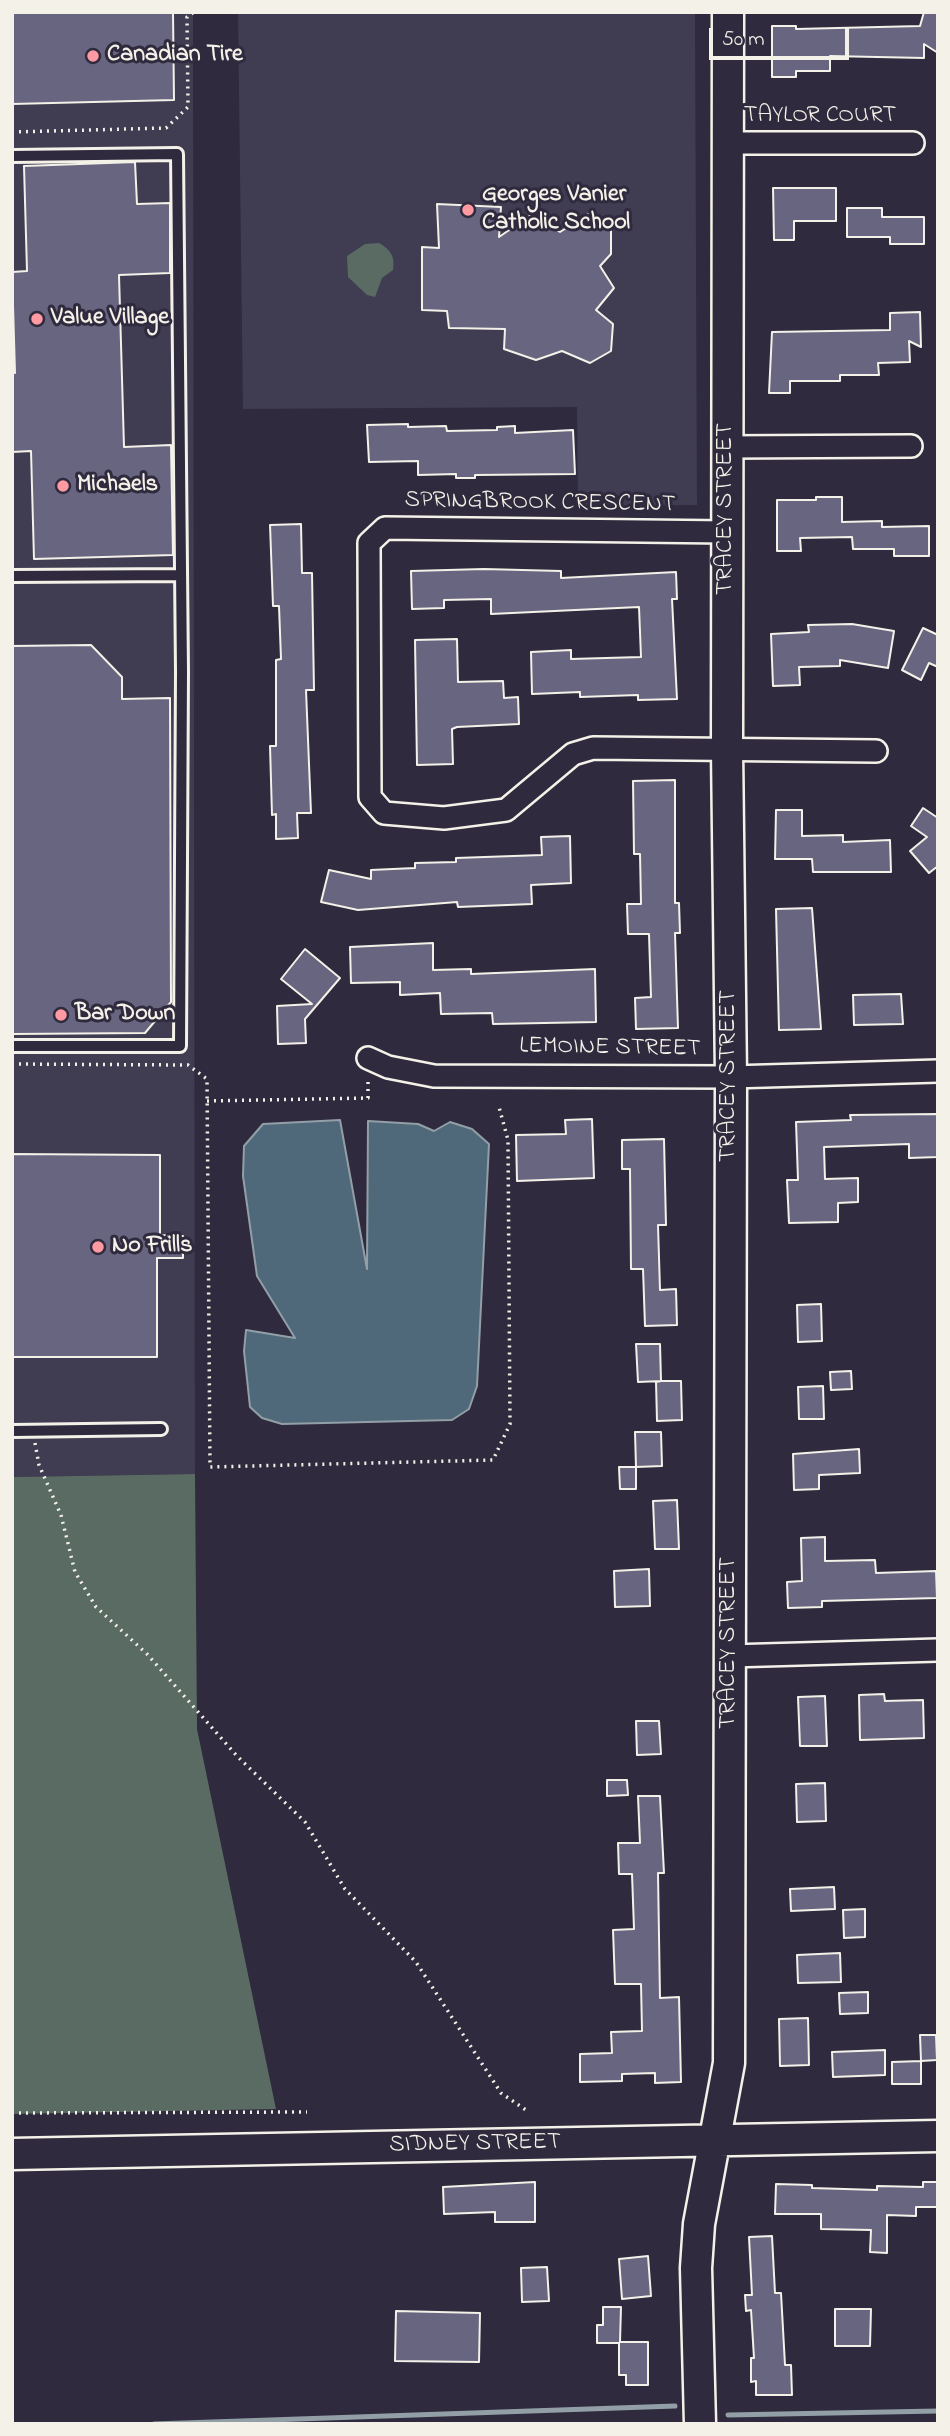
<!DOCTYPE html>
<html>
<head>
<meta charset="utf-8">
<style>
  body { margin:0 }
  #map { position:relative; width:950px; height:2436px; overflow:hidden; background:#2f2a3d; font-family:"Indie Flower",sans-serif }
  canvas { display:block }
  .frame { position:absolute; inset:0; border:14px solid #f4f1e8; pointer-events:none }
  .scale { position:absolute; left:709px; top:28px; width:140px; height:32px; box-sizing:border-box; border:4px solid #f4f1e8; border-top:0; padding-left:9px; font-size:21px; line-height:24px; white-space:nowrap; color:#f4f1e8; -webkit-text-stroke:5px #2f2a3d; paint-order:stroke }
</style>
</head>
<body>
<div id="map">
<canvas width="950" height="2436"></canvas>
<div class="frame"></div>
<div class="scale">50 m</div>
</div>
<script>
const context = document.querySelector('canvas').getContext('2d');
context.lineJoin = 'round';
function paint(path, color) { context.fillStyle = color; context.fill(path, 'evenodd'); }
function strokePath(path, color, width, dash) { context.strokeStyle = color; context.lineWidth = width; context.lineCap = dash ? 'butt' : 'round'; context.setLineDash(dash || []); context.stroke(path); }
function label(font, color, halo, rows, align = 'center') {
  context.font = font + ' "Indie Flower",sans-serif'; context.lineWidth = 6; context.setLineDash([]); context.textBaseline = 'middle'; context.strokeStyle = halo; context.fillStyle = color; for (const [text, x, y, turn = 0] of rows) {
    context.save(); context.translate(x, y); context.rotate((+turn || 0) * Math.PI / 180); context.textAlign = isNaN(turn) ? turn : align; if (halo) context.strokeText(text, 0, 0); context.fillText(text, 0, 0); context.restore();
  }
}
const built = new Path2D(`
  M12,12H193L195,1474L12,1477Z
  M695,12L697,505L578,506L577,407L243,409L238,14Z`);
const green = new Path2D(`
  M379,243C391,250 395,256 393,270L382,278L375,297L367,295L348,277L347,256L365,244Z
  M195,1474L197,1729L276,2109L12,2114V1477Z`);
const water = new Path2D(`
  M340,1120L367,1269L368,1121L418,1124L434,1131L450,1122L472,1129L489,1144L477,1386L469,1409L452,1420L282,1424L262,1418L250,1407L244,1351L246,1330L295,1338L257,1276L243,1176L244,1146L263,1124Z`);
const stream = new Path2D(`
  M728,2415L938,2411
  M154,2424L675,2406`);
const building = new Path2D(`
  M12,12H173L174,100L12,104Z
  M924,12H938V53L924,44V58L830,56V71H796V77H772V26H796V29L920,26Z
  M135,162L137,204L170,203V273L119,275L124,447L171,445L173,555L34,559L31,451L12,452V373H15L12,272L27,271L24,166Z
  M773,188H836V221H794V240H774Z
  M437,204L501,207L499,237L531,215L560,232L588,214L611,229V254L600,266L614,288L596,310L613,324L611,351L590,363L562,351L536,360L504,349L505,329L449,328L447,311L422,310V247L439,248Z
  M847,208H882V217H924V244H890V237H847Z
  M920,312L921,347L909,341L910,362L878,363L879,375H840V381H790V393H769L772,332L890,330V313Z
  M408,424V427L446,426L447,431L497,430V427L515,426V433L573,430L575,474L475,475V478H456V474L418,475V461L369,462L367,425Z
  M816,497H842V522L882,521V527L929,526V556H894V549H853L852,537L800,538L801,551H777V500H816Z
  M301,524L302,573H312L314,690H306L311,813H297L298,838L276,839V814L272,815L270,746H276V660L281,659L279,606H273L270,525Z
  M484,569L561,571V578L676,572L677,599H672L677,699L638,700V695L580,697V692L532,694L531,652L571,650V659L641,657L639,607L491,614V599L444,600V608L412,609L411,571Z
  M852,624L894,631L888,668L840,660V666L799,667L800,685L773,686L771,634L809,632L808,625Z
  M923,628L938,635V667L929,663L921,680L902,670Z
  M457,639L458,682L503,681L504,698L518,697L519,724L457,727L452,729L453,764L417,765L415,640Z
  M91,645L122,677V699L170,698L171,1002L145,1033L12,1034V646Z
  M675,780V903H679L680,933H675L678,1028L636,1029L635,998L651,997L649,934H628L627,904H641L640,854H634L633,781Z
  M923,808L938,818V866L929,873L910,851L927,837L911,826Z
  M776,810H802V836L843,835V842L890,840L891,872H813L812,859H775Z
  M570,836L571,883L531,885L532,904L458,907L457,902L358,910L321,902L329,870L371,879V870L415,868V863L456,862V858L542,855L541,837Z
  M812,908L821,1029L779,1030L776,909Z
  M433,943V970L471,969V974L595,969L596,1022L493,1024L492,1013L441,1014L440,993L400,995V982L351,983L350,947Z
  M305,949L340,978L305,1019L306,1043L278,1044L277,1006L312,1004L281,979Z
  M901,994L903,1024L854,1025L853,995Z
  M938,1114V1157L909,1158V1144L824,1147L825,1179L858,1178V1202L838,1203V1222L789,1223L787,1180H798L796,1122L851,1120L850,1115Z
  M592,1119L594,1178L517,1181L516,1135L566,1134L565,1120Z
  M664,1139L666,1225H658L660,1290L676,1289L677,1325L645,1326L643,1269H631L630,1169H622V1140Z
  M12,1154L160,1155V1235L183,1236V1258H157V1357H12Z
  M821,1304L822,1341L798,1342L797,1305Z
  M636,1344H660L661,1381L638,1382Z
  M851,1371L852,1389L831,1390L830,1372Z
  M661,1381H681L682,1420L657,1421L656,1382Z
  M823,1386L824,1419H799L798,1387Z
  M635,1432H661L662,1466L636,1467Z
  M859,1449L860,1473L819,1475V1489L794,1490L793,1454Z
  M619,1467H636V1489H620Z
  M677,1500L679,1549H655L653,1501Z
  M825,1537V1561L875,1560L876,1573L936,1571L937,1598L822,1601V1607L788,1608L787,1582L802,1581L801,1538Z
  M649,1569L650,1606L615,1607L614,1571Z
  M884,1694L885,1701L923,1700L924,1738L860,1740L859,1695Z
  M825,1696L827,1746H800L798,1697Z
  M636,1721H659L661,1754L637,1755Z
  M607,1780H627L628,1795L607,1796Z
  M825,1783L826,1821L797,1822L796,1784Z
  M638,1796H660L664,1873H658L660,1998L679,1997L681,2082L655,2083V2073L622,2074V2081L580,2082V2054L612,2053L611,2032L642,2031L641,1984H615L613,1930L634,1929L632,1874H619L618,1843H640Z
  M834,1887L835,1909L791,1911L790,1889Z
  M865,1909V1937L844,1938L843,1910Z
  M840,1953L841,1982L798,1983L797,1955Z
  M868,1992V2013L840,2014L839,1993Z
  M808,2018L809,2065L780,2066L779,2019Z
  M920,2035H936L937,2060L921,2061Z
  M885,2050V2075L833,2077L832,2052Z
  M921,2061V2084H892V2062Z
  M535,2182V2222H495V2212L444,2214L443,2187Z
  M923,2182H938V2207H916V2216L887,2215V2253L870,2252L871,2230L821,2229V2214H775L776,2184L812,2185V2188L877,2190V2186L923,2187Z
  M772,2236L775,2293H781L785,2365H791L792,2395H756V2381L751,2382V2358H754L751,2310L746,2311L745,2295H752L749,2237Z
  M648,2256L651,2296L622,2299L619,2259Z
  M547,2267L549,2301L522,2302L521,2268Z
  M603,2307H621L620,2342H648V2385H626V2375H619V2343H597V2325H603Z
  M835,2309H871L870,2346H835Z
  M396,2311L480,2313L479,2362L395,2361Z`);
const path = new Path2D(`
  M12,132L166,128L188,107L187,17L194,12
  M12,1064L188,1065L207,1079L210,1467L493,1460L510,1424L508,1140L499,1107
  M207,1101L368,1098V1079
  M35,1443L39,1465L61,1515L75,1572L96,1607L147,1654L237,1756L305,1822L345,1889L416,1962L501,2093L526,2110
  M12,2113L307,2112`);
const lane = new Path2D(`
  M12,156L177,154L182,672L180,1046H12
  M12,576L181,575
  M12,1431L161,1429`);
const street = new Path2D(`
  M727,143H913
  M726,447L911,446
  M727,532L385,528L369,543L370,797L384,813L444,818L506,810L573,754L593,748L876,751
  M368,1058L388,1067L434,1076L731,1077L938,1071
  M730,1656L938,1650`);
const secondary = new Path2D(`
  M12,2154L938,2136
  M700,2424L696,2268L699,2224L729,2063L731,1077L727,749L728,12`);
const markers = [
  [93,56,7,"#ff9aa2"],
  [468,210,7,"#ff9aa2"],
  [37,319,7,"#ff9aa2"],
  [63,486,7,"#ff9aa2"],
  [61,1015,7,"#ff9aa2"],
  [98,1247,7,"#ff9aa2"]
];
const poiNames = [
  ["Canadian Tire",107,56],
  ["Georges Vanier",482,196],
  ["Catholic School",482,224],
  ["Value Village",51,319],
  ["Michaels",77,486],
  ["Bar Down",75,1015],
  ["No Frills",112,1247]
];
const streetNames = [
  ["TAYLOR COURT",820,117],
  ["SPRINGBROOK CRESCENT",540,504,1],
  ["TRACEY STREET",727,509,-90],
  ["LEMOINE STREET",610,1049,1],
  ["TRACEY STREET",730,1076,-90],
  ["TRACEY STREET",730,1643,-90],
  ["SIDNEY STREET",475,2145,-1]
];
paint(built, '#403c51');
paint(green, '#596b63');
paint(water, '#50697a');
strokePath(water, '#929fa6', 2);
strokePath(stream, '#929fa6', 5);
paint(building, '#686580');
strokePath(building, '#f4f1e8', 2);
strokePath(lane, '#f4f1e8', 16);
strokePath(street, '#f4f1e8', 26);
strokePath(secondary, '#f4f1e8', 35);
strokePath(path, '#f4f1e8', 3.5, [2, 5]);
strokePath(lane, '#2f2a3d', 10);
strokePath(street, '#2f2a3d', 21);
strokePath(secondary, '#2f2a3d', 30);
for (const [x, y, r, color] of markers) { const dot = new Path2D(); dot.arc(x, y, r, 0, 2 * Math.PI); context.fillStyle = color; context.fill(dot); strokePath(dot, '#2f2a3d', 2.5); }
label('bold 24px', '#f4f1e8', '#2f2a3d', poiNames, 'left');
label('24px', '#f4f1e8', '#2f2a3d', streetNames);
</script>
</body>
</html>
